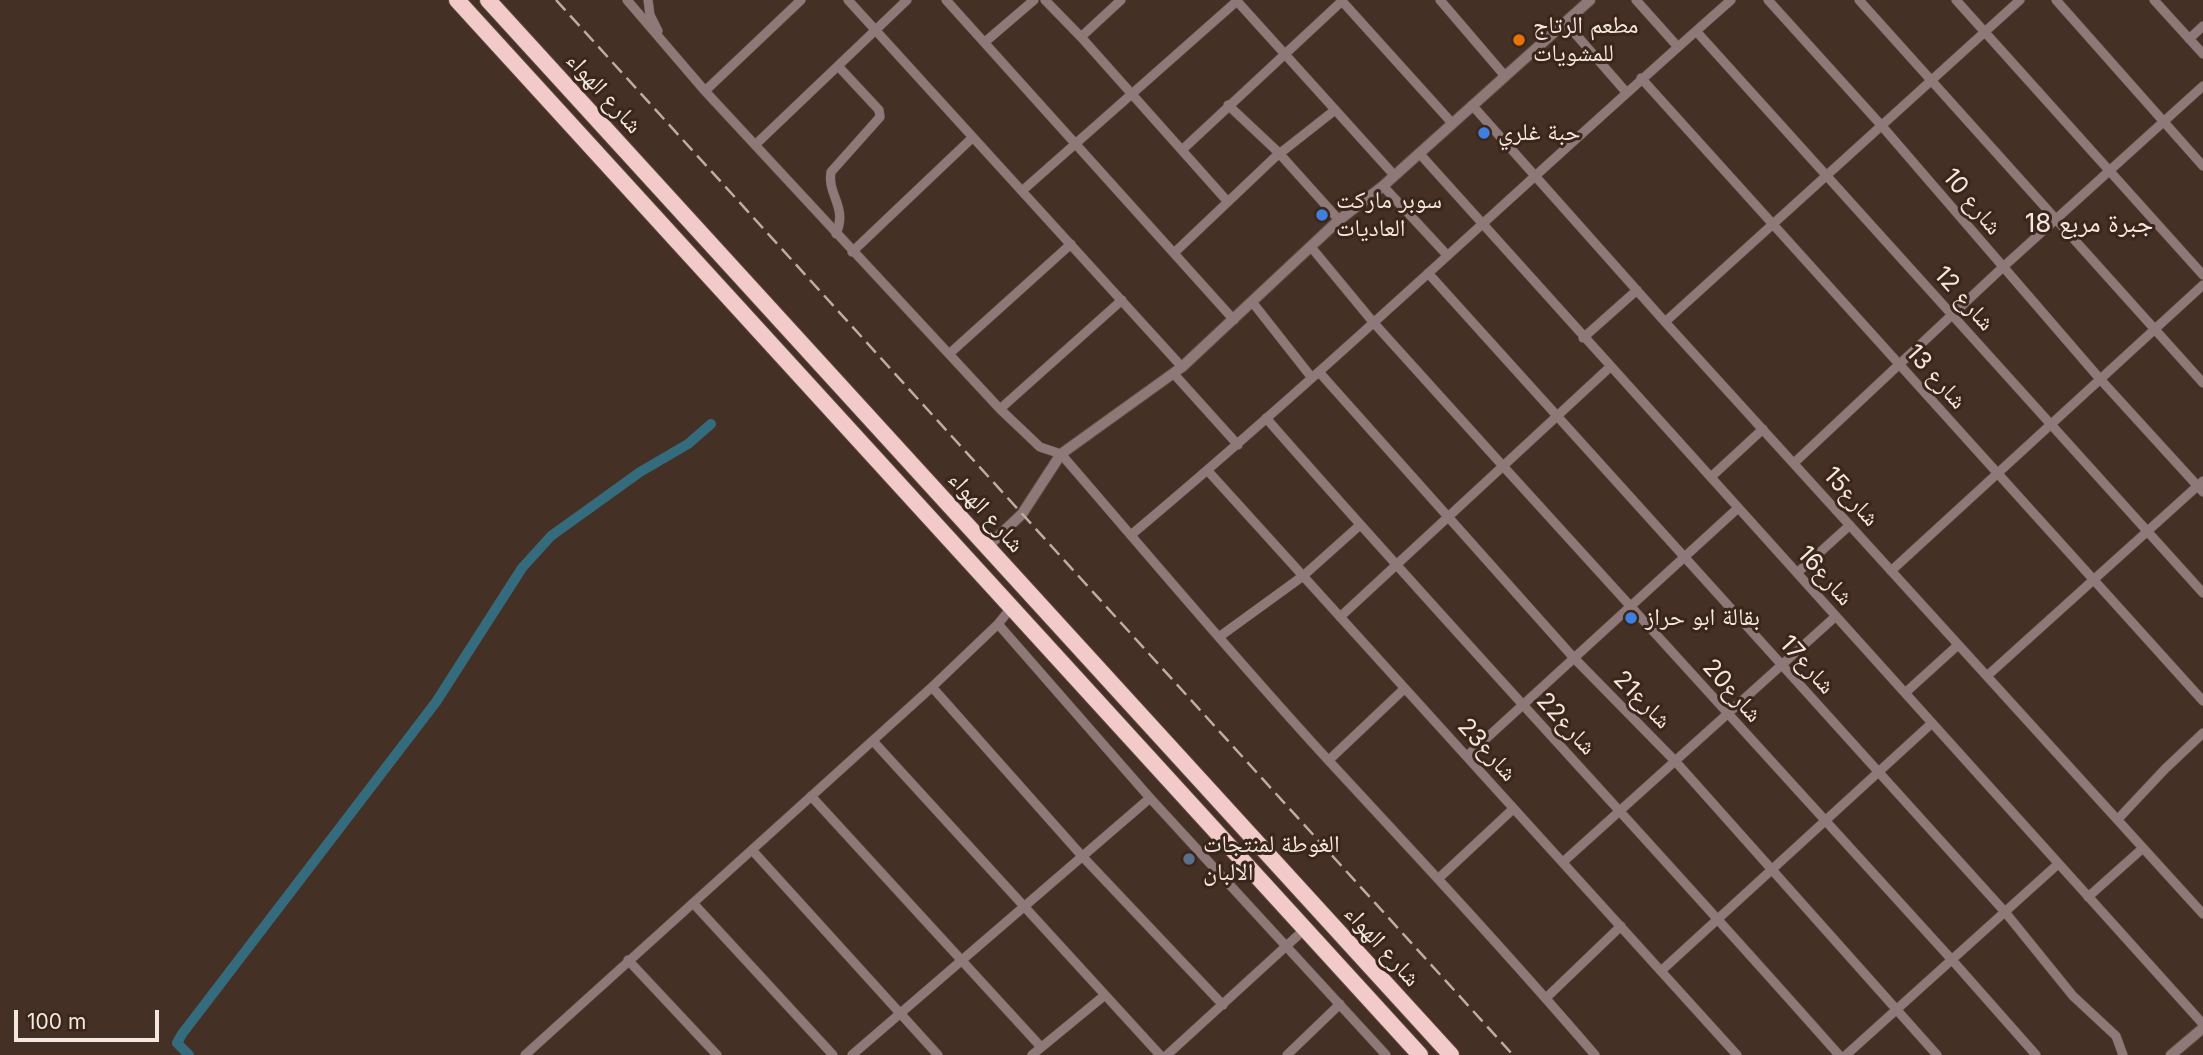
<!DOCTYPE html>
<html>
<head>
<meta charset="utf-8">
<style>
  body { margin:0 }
  #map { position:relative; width:2203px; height:1055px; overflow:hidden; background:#443024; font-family:Inter,sans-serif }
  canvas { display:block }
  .scale { position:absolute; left:14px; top:1010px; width:145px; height:32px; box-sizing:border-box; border:4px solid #f4e7df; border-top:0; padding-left:9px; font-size:21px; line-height:24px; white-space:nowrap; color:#f4e7df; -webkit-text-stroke:5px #3a261a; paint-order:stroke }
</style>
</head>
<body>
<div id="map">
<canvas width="2203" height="1055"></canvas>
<div class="scale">100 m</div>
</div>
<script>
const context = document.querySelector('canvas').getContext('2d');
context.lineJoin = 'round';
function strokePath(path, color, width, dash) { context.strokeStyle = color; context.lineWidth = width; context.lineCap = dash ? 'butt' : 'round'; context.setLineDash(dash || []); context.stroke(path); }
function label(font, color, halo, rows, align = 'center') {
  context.font = font + ' Inter,"Noto Naskh Arabic",sans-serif'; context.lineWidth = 6; context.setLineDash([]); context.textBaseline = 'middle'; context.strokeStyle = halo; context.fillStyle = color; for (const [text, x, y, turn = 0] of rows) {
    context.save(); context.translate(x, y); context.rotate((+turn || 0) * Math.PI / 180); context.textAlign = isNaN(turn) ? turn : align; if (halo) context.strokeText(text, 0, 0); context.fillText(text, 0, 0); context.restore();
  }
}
const canal = new Path2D(`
  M189,1055L177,1043L182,1034L436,702L522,568L551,536L640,472L688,444L711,424`);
const minor = new Path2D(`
  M627,0L705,91L1000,409L1040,447L1061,454C1150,557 1237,661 1329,761C1419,858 1509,955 1595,1055
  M648,0L650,15L658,31
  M848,0L1182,367
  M946,0L1234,320
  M1045,0L1081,37L1228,202
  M1236,0L1394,175
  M1341,0L1452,123
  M1440,0L1505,76
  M1636,0L1678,47
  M1768,0L1881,125L2100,379L2203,492
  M1859,0L2203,383
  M1956,0L2203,275
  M2056,0L2203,166
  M2154,0L2203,54
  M1565,22L1626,92
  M1696,31L2203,593
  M1081,37L1121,0
  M2189,39L2203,26
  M985,42L1034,0
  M1641,78L2203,701
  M705,91L801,0
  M1228,105L1278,152L1339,220
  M1472,105L1665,322L2203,914
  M755,145L907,0
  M1182,150L1342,1
  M1419,153L2203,1024
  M1383,186L1447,255
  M1022,191L1237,1
  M836,234C848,207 827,195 831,172L880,117L879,110L838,66
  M1311,247L1373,322L1503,466L1953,961L2036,1055
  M852,252L972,138
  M1174,253L1274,158L1335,110
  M1428,273L2005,912L2073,996L2116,1036L2123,1055
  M1253,303L1312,378
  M1665,322L2020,0
  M1583,338L1637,290
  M949,354L1071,244
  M1319,372L1573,657L1676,762L1937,1055
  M1174,374L1238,445
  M1000,409L1122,300
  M1266,418C1454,633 1650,841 1839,1055
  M1794,463L2002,268L2203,86
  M1208,471L1737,1055
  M1711,477L1763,429
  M1131,535C1336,363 1530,177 1731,0
  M1891,571L2203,285
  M1797,573L1850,525
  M1340,617L1610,367
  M998,624L1150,798L1386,1055
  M1219,637L1303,576L1360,525
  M1987,676L2203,481
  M932,687L1082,856L1223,1005
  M1905,693L1958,645
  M873,741L1160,1055
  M1467,756L1738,508
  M1329,760L1404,689
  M811,796L1041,1047
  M2118,819L2165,769L2203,733
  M752,850L938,1055
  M1563,862L1836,616
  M1439,878L1513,809
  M2088,897L2143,848
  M693,903L833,1055
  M628,960L717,1055
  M1661,971L1932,723
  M1546,998L1621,926
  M525,1055L932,687L998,624L1011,608
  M852,1055L1150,798
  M1032,1055L1105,995
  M1167,1055L1306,928
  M1287,1055L1340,1004
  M1846,1055L2058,864`);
const tertiary = new Path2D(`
  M987,547L1022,514L1061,454L1182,367L1339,220L1383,186L1590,0
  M2171,1055L2203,1028`);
const trunk = new Path2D(`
  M457,0L1420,1055
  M488,0L1451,1055`);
const rail = new Path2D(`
  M556,0L1513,1055`);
const markers = [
  [1519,40,7,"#e8710a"],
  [1484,133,7,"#3f7fe0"],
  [1322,215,7,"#3f7fe0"],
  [1631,618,7,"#3f7fe0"],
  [1189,859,7,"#5c6f8a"]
];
const poiNames = [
  ["مطعم الرتاج",1533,26],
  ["للمشويات",1533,54],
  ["حبة غلري",1498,133],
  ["سوبر ماركت",1336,201],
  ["العاديات",1336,229],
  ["بقالة ابو حراز",1645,618],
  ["الغوطة لمنتجات",1203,845],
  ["الالبان",1203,873]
];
const streetNames = [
  ["شارع الهواء",604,93,48],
  ["شارع 10",1972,202,50],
  ["شارع 12",1964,299,48],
  ["شارع 13",1936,377,48],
  ["شارع15",1851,497,48],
  ["شارع الهواء",986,512,48],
  ["شارع16",1825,576,48],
  ["شارع17",1807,665,48],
  ["شارع20",1732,691,48],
  ["شارع21",1642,700,45],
  ["شارع22",1566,724,47],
  ["شارع23",1487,750,48],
  ["شارع الهواء",1382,946,48]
];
const neighbourhoodNames = [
  ["جبرة مربع 18",2089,224]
];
strokePath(canal, '#356c7d', 10);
strokePath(minor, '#604d42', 10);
strokePath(tertiary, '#604d42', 12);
strokePath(trunk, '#604d42', 18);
strokePath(minor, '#8f7878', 9);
strokePath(tertiary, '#8f7878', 10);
strokePath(trunk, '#f2caca', 16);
strokePath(rail, '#bdaea5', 2.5, [14, 7]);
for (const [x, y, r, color] of markers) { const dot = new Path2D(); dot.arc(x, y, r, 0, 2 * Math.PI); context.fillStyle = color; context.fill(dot); strokePath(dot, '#3a261a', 2.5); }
label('24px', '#f4e7df', '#3a261a', poiNames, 'left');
label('24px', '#f4e7df', '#3a261a', streetNames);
label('26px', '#f4e7df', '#3a261a', neighbourhoodNames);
</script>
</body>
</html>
